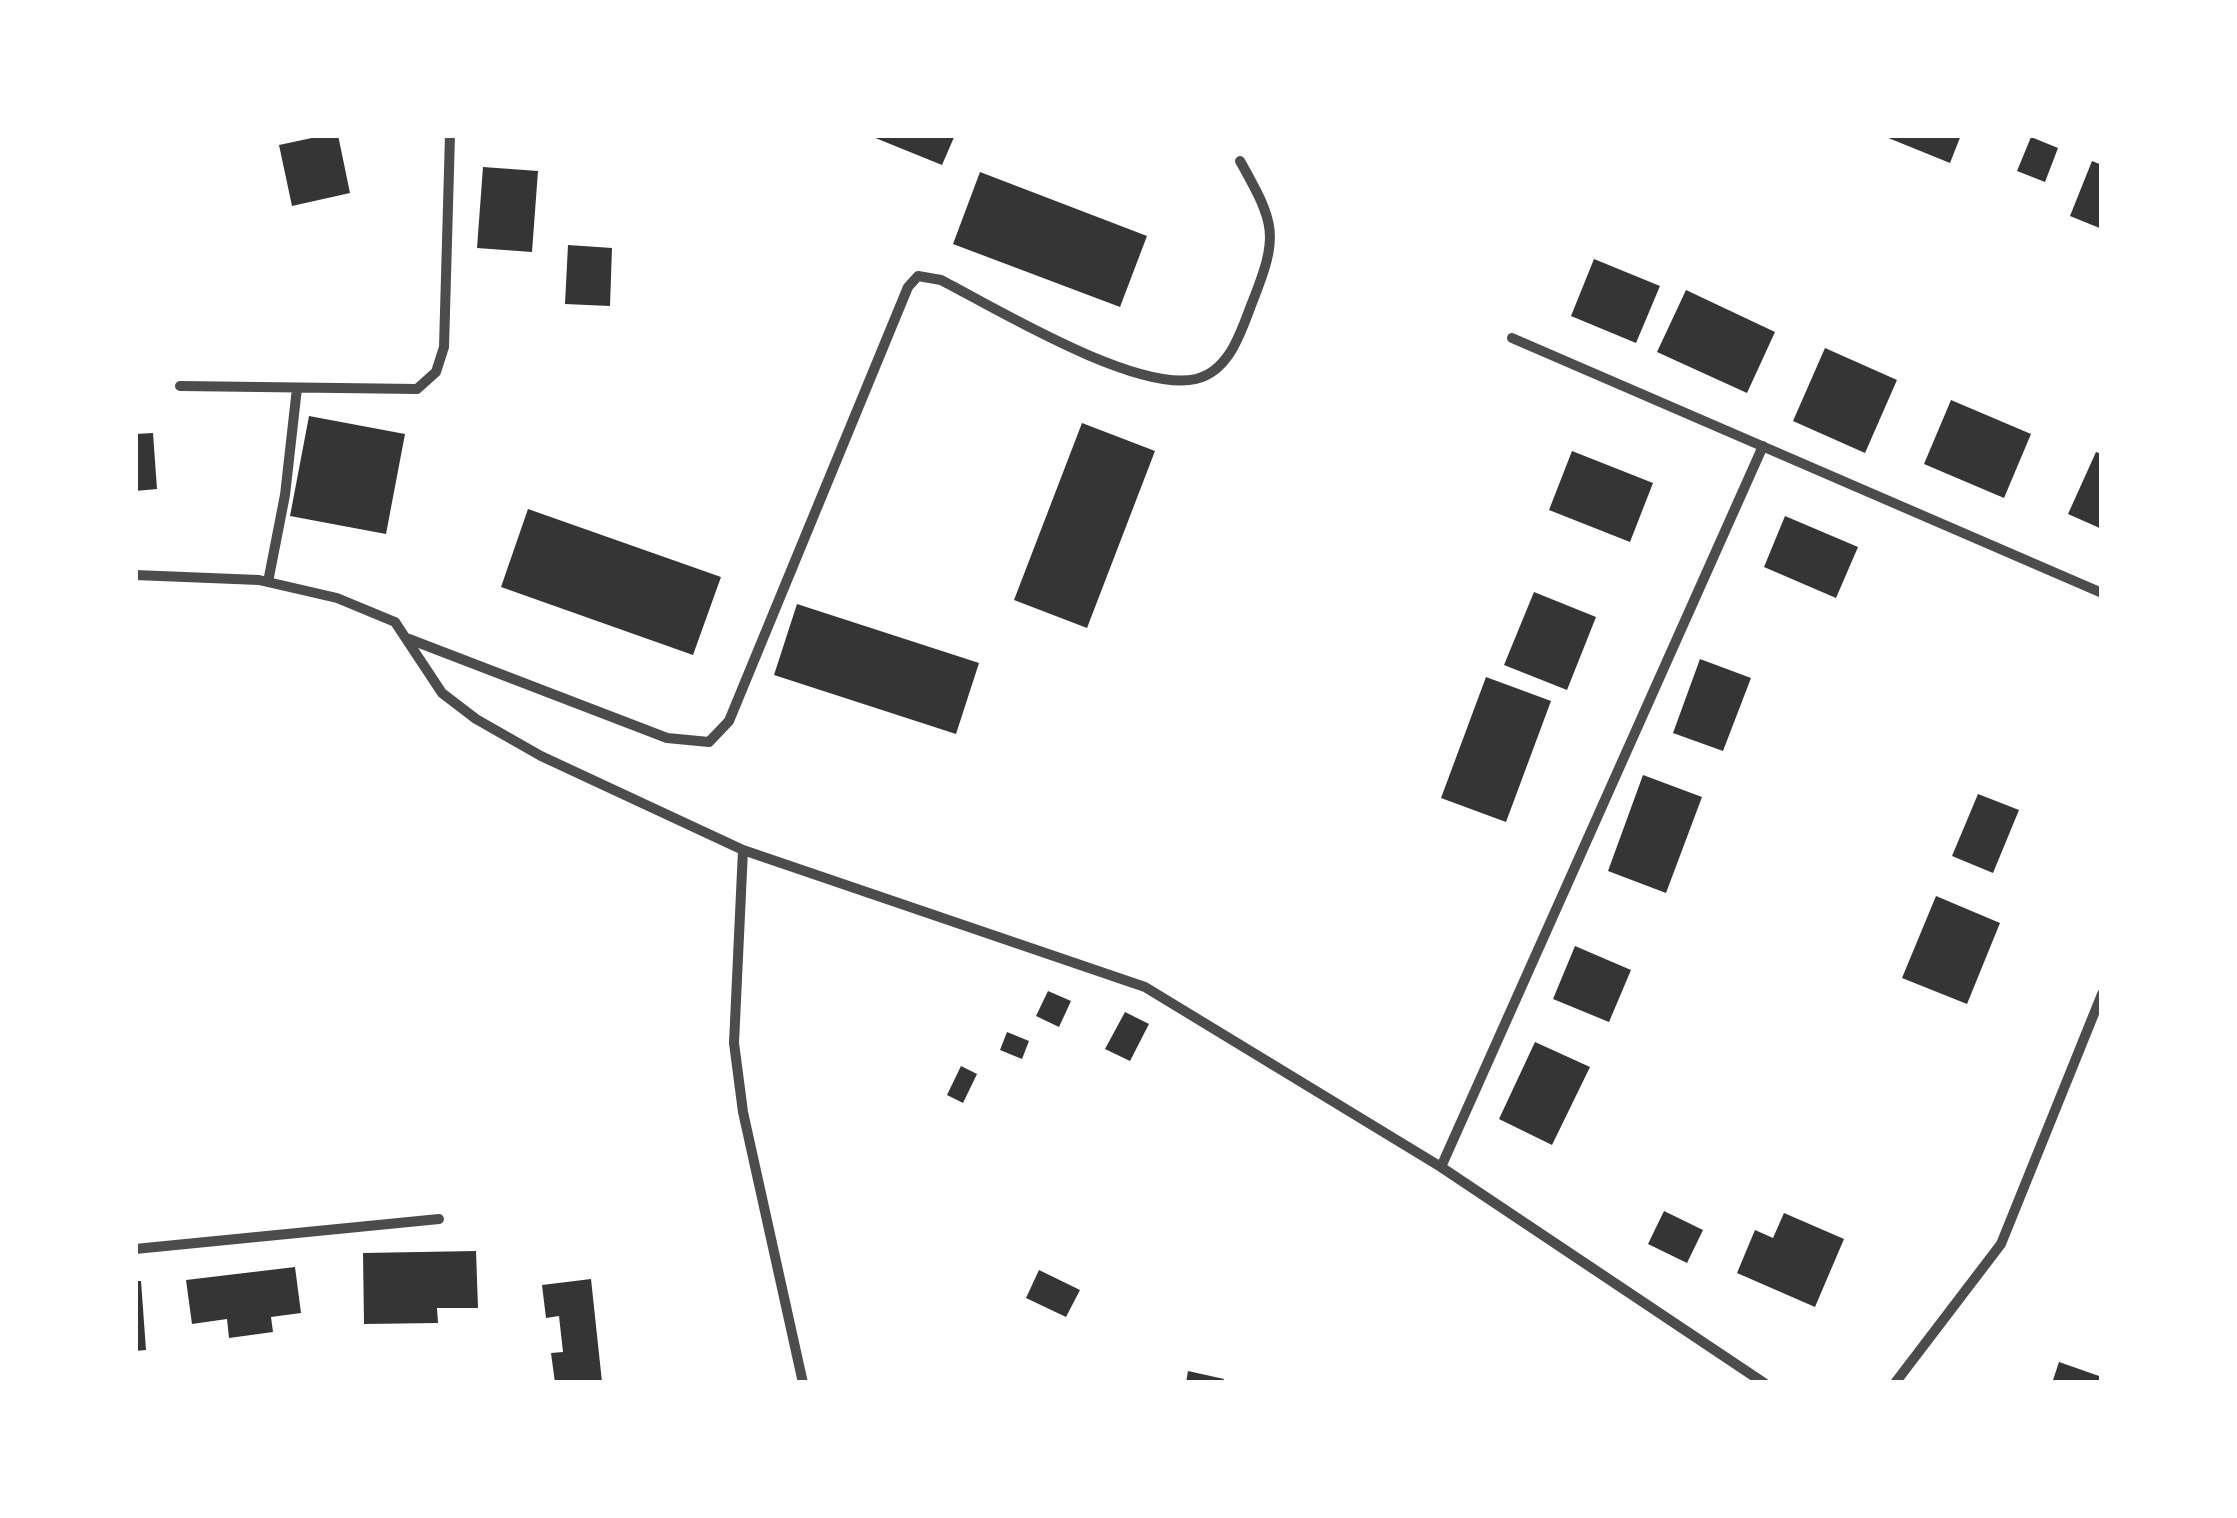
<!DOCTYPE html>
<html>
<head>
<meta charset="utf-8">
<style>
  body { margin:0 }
  #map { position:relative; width:2237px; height:1518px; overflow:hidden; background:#fff; font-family:"Exo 2",sans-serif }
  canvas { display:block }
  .frame { position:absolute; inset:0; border:138px solid #fff; pointer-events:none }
</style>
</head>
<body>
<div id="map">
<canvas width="2237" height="1518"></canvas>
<div class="frame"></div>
</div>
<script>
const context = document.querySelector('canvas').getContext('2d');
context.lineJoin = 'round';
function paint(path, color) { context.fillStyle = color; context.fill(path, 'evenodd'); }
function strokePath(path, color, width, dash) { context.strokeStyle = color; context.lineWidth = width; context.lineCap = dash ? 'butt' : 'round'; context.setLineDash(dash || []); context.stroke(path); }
const building = new Path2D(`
  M326,135H338L350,193L292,206L279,145Z
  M868,135H955L942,165Z
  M1881,135H1961L1950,163Z
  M2031,137L2058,148L2045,182L2017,171Z
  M2092,161L2102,165V229L2070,216Z
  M483,167L538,171L532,252L477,248Z
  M980,172L1147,236L1120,307L953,244Z
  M568,245L612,248L610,306L565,304Z
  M1594,259L1660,286L1636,343L1571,316Z
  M1686,290L1775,332L1747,393L1657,352Z
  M1825,348L1897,380L1865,453L1793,421Z
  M1951,400L2031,434L2004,498L1924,464Z
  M309,416L405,434L386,534L290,516Z
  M1082,423L1155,451L1087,628L1014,600Z
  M153,433L157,489L135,491V434Z
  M1572,451L1653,483L1630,542L1549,510Z
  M2096,452L2102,454V529L2068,514Z
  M528,509L721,577L693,655L501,587Z
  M1785,516L1858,547L1836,598L1764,567Z
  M1534,592L1596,617L1567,690L1504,665Z
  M797,604L979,663L956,734L774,675Z
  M1700,659L1751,678L1723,751L1673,733Z
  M1486,677L1551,701L1506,822L1441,798Z
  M1643,775L1702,797L1666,893L1608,871Z
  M1978,794L2019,810L1993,873L1952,856Z
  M1936,896L2000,923L1967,1004L1902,978Z
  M1575,946L1631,970L1609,1022L1553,999Z
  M1048,991L1071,1001L1059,1027L1036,1016Z
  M1125,1012L1149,1024L1130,1061L1105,1049Z
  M1007,1032L1029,1041L1022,1059L1000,1050Z
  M1535,1042L1590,1067L1552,1145L1499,1119Z
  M961,1066L977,1074L963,1103L947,1095Z
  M1664,1211L1703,1230L1687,1263L1648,1244Z
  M1784,1213L1844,1239L1815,1307L1737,1273L1755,1230L1773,1238Z
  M476,1251L478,1308H437L438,1323L364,1324L363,1253Z
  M295,1267L301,1313L271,1317L273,1332L229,1338L227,1319L192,1324L186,1280Z
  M1039,1270L1080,1290L1066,1317L1026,1298Z
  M591,1279L602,1382L555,1383L551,1353L563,1352L559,1316L546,1318L542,1285Z
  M135,1281H141L146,1350L135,1351Z
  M2059,1362L2102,1377V1383H2052Z
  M1188,1371L1224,1379L1223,1383H1186Z`);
const minor = new Path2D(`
  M1512,338L2102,593
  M180,386L417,389L436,372L444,347L450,135
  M135,575L259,580L337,598L395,622L442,693L476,719L541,756L743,850L734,1043L743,1112L803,1383
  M268,582L285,495L297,388
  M409,639L667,738L709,742L729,721L908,287L918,276L941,280C997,309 1136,393 1196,379C1230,371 1241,331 1252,303C1279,235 1276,225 1240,161
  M743,850L1145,987L1441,1167L1764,1383
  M1441,1167L1763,446
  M135,1249L439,1219
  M1895,1383L2001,1244L2102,994`);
paint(building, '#353535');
strokePath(minor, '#4c4c4c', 10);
</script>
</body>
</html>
